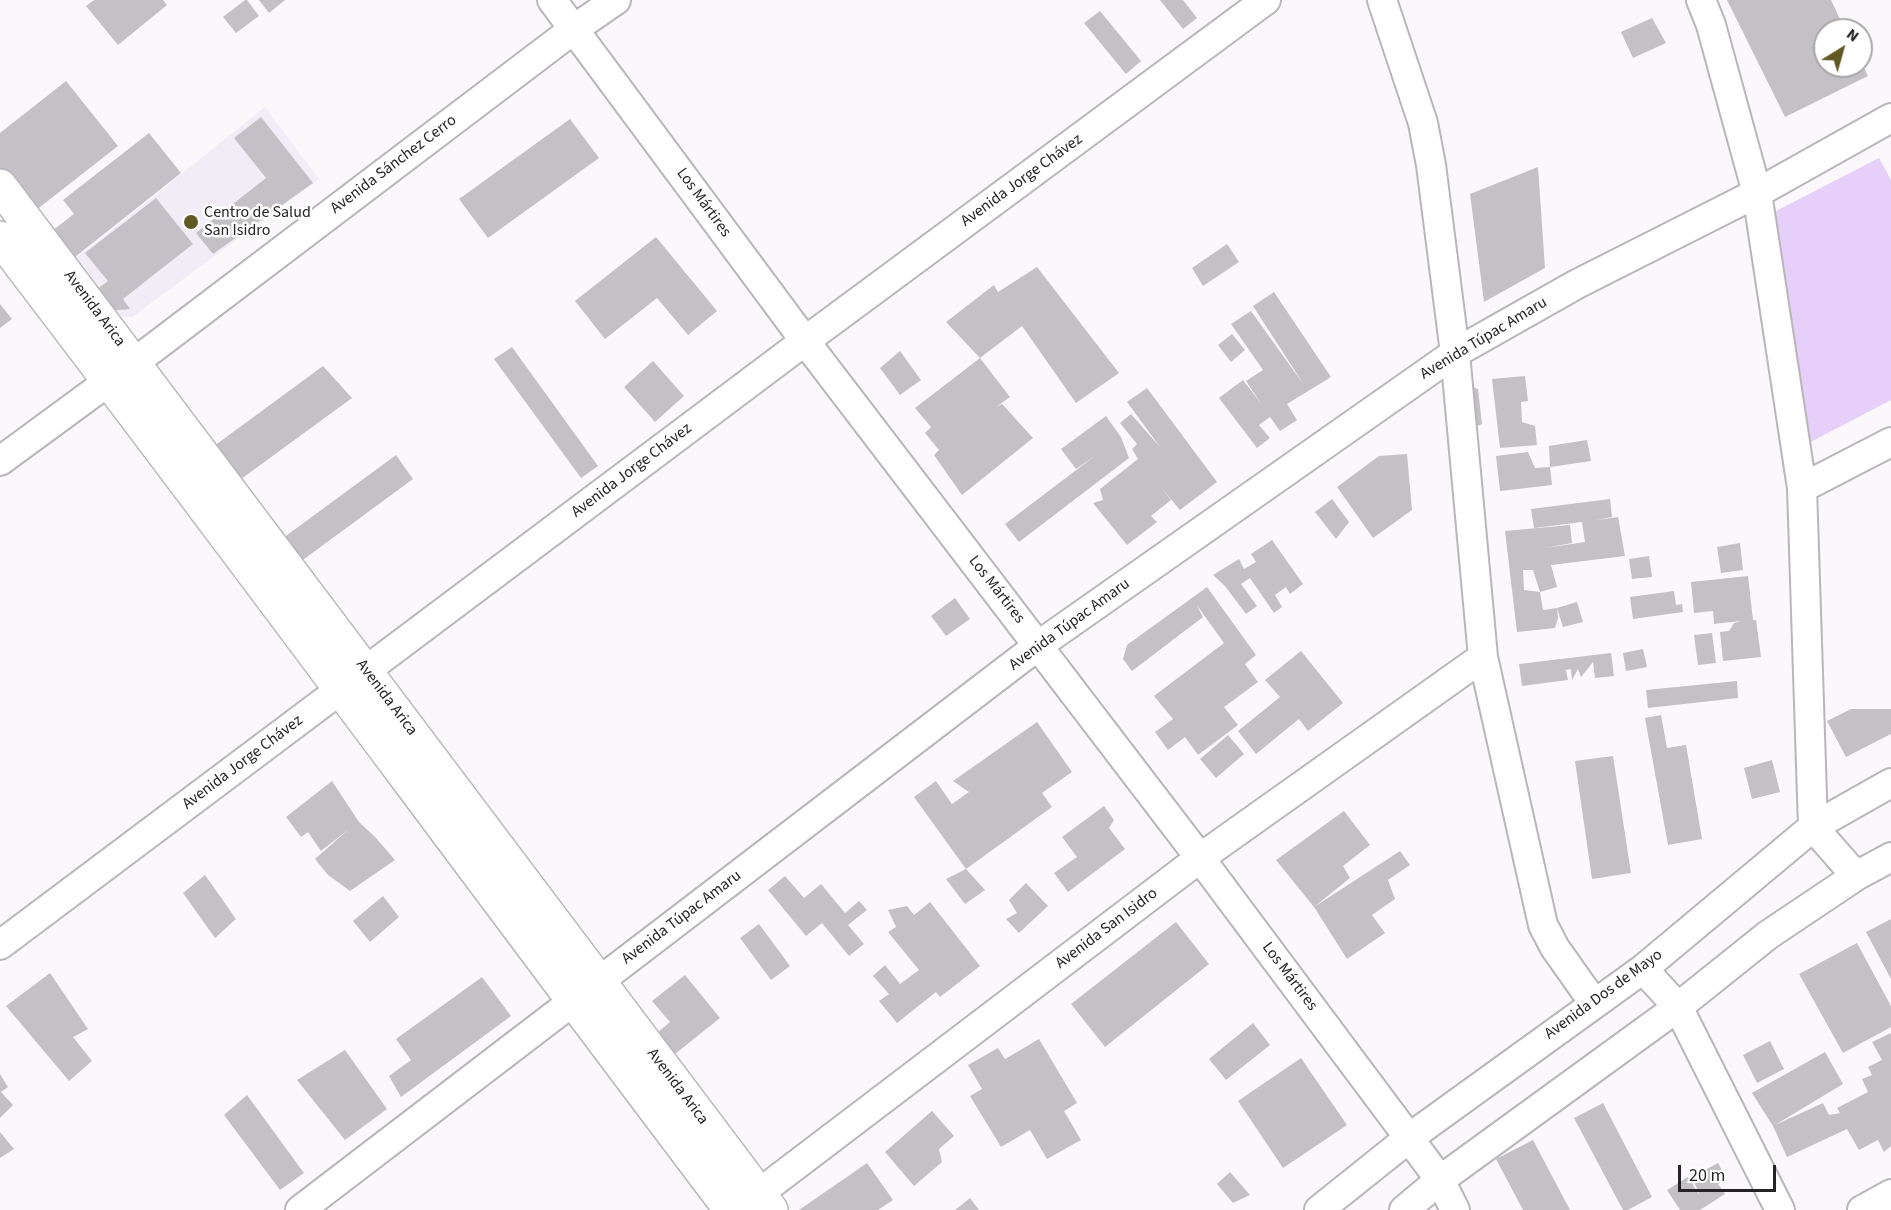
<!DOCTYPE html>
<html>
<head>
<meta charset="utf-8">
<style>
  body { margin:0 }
  #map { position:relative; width:1891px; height:1210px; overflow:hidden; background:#faf8fb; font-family:"Source Sans 3",sans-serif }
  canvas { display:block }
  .north { position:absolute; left:1813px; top:18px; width:60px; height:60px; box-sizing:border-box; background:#fff; border:2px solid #a7a7a8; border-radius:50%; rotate:37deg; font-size:16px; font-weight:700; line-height:24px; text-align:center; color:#242325 }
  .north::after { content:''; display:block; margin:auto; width:21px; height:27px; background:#615824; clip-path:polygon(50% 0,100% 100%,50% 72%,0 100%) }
  .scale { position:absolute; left:1678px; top:1165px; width:98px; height:27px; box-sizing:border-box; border:3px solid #242325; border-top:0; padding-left:8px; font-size:18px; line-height:21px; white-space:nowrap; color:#242325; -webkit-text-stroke:4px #fff; paint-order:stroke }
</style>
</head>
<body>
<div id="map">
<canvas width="1891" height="1210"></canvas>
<div class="north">N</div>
<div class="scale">20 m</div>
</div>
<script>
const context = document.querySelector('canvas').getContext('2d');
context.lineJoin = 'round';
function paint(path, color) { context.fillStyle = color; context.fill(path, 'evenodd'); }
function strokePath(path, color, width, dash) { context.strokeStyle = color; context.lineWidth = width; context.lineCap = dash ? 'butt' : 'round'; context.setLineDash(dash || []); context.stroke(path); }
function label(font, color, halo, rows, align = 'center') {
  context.font = font + ' "Source Sans 3",sans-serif'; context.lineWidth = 5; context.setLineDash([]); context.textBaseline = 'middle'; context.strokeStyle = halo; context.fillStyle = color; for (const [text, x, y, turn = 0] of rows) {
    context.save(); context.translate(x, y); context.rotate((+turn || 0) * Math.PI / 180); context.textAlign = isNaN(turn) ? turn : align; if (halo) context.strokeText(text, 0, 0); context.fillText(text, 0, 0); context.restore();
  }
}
const built = new Path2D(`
  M265,107L319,179L132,317L107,316L68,265Z`);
const green = new Path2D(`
  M1879,158L1891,180V400L1803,446L1776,211Z`);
const building = new Path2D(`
  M94,0H163L167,5L118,45L86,6Z
  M245,0H247L259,16L236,33L223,17Z
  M259,0H285L269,13Z
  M1160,0H1183L1197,18L1183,29Z
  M1727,0H1831L1845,30H1825V66H1861V62L1868,76L1785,117Z
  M1100,11L1141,61L1126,74L1084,23Z
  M1652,18L1666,43L1633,58L1621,32Z
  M66,81L118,146L31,214L0,175V133Z
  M261,117L313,183L213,254L196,233L266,178L234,138Z
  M570,119L599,158L488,238L459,199Z
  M149,133L181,173L70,261L48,234L74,214L63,200Z
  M1538,167L1545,268L1484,302L1470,194Z
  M156,198L193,244L123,299L130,309L107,311L93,292L108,281L85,253Z
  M656,237L717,311L688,335L657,298L605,339L575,301Z
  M1227,244L1239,262L1203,286L1192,268Z
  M1037,267L1119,373L1076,403L1022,326L980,358L1010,397L996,407L1002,404L1033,438L962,495L934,455L939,450L925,433L931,427L915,408L980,358L946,322L994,285L998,292Z
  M1274,292L1331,377L1287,404L1297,420L1280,431L1270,417L1259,425L1270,438L1257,448L1219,398L1243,380L1262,405L1246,381L1263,370L1231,324L1251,311L1304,385L1253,306Z
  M0,304L12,319L0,328Z
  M1232,334L1245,350L1231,362L1218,345Z
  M512,347L598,466L581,478L494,359Z
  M900,351L921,380L900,395L880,368Z
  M653,361L684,396L655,422L624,387Z
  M323,366L352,398L237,482L210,449Z
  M1525,376L1528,401L1521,402L1522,422L1535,426L1537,445L1500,448L1492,379Z
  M1463,383L1478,389L1482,424L1467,430Z
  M1147,388L1217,482L1180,510L1160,486L1171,500L1151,516L1157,522L1127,545L1093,503L1103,500L1100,489L1138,459L1132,449L1137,444L1120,423L1131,414L1160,447L1127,402Z
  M1106,416L1121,437L1129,458L1019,542L1005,524L1096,455L1076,469L1061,449Z
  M1587,440L1591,461L1550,467L1549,446Z
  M1528,452L1535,468L1550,467L1552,485L1500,491L1496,456Z
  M1407,454L1412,510L1373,538L1337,487L1379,456Z
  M396,455L413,479L296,565L279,541Z
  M1332,499L1349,522L1336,539L1315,512Z
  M1610,499L1612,517L1596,520L1618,517L1625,556L1551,565L1557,587L1540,592L1533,570H1523L1524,590L1540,592L1543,610L1557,608L1558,618L1555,628L1517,632L1505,531L1570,525L1572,543L1545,548L1585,542L1582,522L1534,528L1531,509Z
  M1272,540L1303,584L1290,594L1286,587L1275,595L1282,607L1274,613L1250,578L1241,584L1257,606L1246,614L1225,586L1213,575L1239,559L1244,569L1256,562L1251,554Z
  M1740,543L1743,570L1721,573L1717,547Z
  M1649,556L1652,577L1632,579L1629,559Z
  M1748,576L1753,620H1756L1761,657L1723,661L1720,632L1729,631L1734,623L1741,621L1714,624L1713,611L1694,613L1691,582Z
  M1207,587L1256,655L1245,664L1258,682L1224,707L1238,725L1198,755L1185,737L1168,750L1155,732L1173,719L1154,696L1224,643L1196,604L1203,617L1132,671L1123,659L1127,645Z
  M1674,591L1676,605L1682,604L1683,612L1633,619L1630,597Z
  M955,598L970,619L946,636L931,616Z
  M1577,602L1583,622L1563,627L1557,608Z
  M1712,633L1716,663L1698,665L1694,635Z
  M1643,649L1647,667L1626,671L1623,653Z
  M1301,651L1343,703L1308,731L1299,719L1256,754L1238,731L1280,697L1265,680Z
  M1611,653L1614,676L1595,678L1593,662L1581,677L1578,669L1572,680L1571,669L1566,670L1568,680L1522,686L1519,664Z
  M1737,681L1738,698L1648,708L1646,690Z
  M1851,709H1891V734L1846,757L1827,721Z
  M1661,715L1667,748L1686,745L1702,839L1668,845L1645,718Z
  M1037,722L1072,772L1042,793L1052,807L966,869L985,890L965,904L946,879L966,869L914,797L936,781L952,804L969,792L953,781Z
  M1228,735L1244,754L1216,778L1200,759Z
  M1613,756L1631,873L1592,879L1575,761Z
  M1772,760L1780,792L1752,799L1744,768Z
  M332,781L359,822L376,838L395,860L350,891L328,875L315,859L349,829L321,851L308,832L301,837L286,817Z
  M1104,806L1114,820L1109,828L1125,849L1068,892L1054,873L1077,857L1062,837Z
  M1344,811L1370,845L1343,866L1350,878L1314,907L1276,860Z
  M1400,851L1410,865L1388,880L1395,899L1372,915L1385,933L1347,959L1314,907Z
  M205,875L236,919L215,938L183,893Z
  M785,876L804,898L821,884L845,913L859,901L867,910L848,925L864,944L849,956L822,923L806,936L768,890Z
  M1026,883L1048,906L1019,933L1006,919L1017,913L1009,900Z
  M383,896L399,917L370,942L353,921Z
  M930,902L980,966L940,997L936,992L897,1023L879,1001L889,994L873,976L885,965L900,984L919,970L888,932L896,927L888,910L907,906L914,915Z
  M1891,919V979L1866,932Z
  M1176,922L1209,964L1105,1047L1071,1004Z
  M759,924L790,966L771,980L740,938Z
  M1857,943L1891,1006V1027L1843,1053L1799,974Z
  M50,973L88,1029L73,1037L92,1061L69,1081L6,1006Z
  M685,975L720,1018L675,1054L657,1033L670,1022L652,1001Z
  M482,977L511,1016L401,1097L389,1076L411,1060L396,1039Z
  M1253,1023L1270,1045L1226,1080L1209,1059Z
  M1891,1033V1146L1884,1152L1878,1140L1859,1150L1847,1129L1787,1157L1773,1126L1752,1093L1825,1052L1843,1084L1775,1125L1823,1103L1829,1115L1840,1113L1837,1108L1868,1092L1862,1079L1872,1075L1868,1067L1882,1060L1872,1042Z
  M1039,1039L1077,1103L1064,1111L1081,1140L1047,1159L1030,1130L1001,1147L970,1096L982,1089L968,1065L998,1048L1005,1059Z
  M1770,1041L1784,1069L1757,1083L1743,1055Z
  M345,1050L387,1109L345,1140L297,1080Z
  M1301,1058L1347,1125L1283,1168L1238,1101Z
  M0,1074L8,1087L1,1092L13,1105L0,1118Z
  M247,1095L304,1173L280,1190L224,1115Z
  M1603,1103L1652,1197L1628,1210H1623L1574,1118Z
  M932,1111L954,1136L939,1149L942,1162L914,1186L885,1152Z
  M0,1132L14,1149L0,1158Z
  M1533,1140L1570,1210H1523L1496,1159Z
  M867,1163L893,1200L878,1210H799Z
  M1718,1163L1727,1180L1718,1184L1725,1194L1700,1210H1680L1667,1190L1688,1177L1700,1196L1692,1177Z
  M1230,1172L1250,1195L1233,1203L1217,1184Z
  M970,1198L979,1210H955Z`);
const street = new Path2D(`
  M552,0L805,341L1200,858L1409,1138L1440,1180L1455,1210
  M1382,0L1423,123L1431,165L1455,353L1483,657L1543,925L1555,948L1594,1003
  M1701,0L1711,25L1757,193L1802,488L1813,827L1856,876
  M0,461L135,362L574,29L616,0
  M1802,488L1891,442
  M0,945L805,341L1266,0
  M1643,969L1678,1007L1780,1210
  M741,1207L1200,858L1483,657
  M300,1210L1039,645L1455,353L1577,284L1757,193L1891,118
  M1319,1210L1409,1138L1643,969L1813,827L1891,783
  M1404,1210L1440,1180L1678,1007L1768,935L1856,876L1891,857
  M1862,1210L1891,1194`);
const secondary = new Path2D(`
  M0,186C259,526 512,870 771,1210
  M0,238C247,560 486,887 731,1210`);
const markers = [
  [191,222,8,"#615824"]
];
const streetNames = [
  ["Avenida Sánchez Cerro",394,165,-37],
  ["Avenida Jorge Chávez",1022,181,-36],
  ["Los Mártires",703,203,54],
  ["Avenida Arica",94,309,53],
  ["Avenida Túpac Amaru",1484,339,-31],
  ["Avenida Jorge Chávez",632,471,-37],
  ["Los Mártires",996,590,52],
  ["Avenida Túpac Amaru",1070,625,-36],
  ["Avenida Arica",386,698,53],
  ["Avenida Jorge Chávez",243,763,-37],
  ["Avenida Túpac Amaru",682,918,-37],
  ["Avenida San Isidro",1107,929,-37],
  ["Los Mártires",1289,977,53],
  ["Avenida Dos de Mayo",1604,995,-36],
  ["Avenida Arica",677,1087,53]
];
const poiNames = [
  ["Centro de Salud",204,213],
  ["San Isidro",204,231]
];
paint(built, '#f2ecf7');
paint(green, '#e6cff9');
paint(building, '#c3c1c5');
strokePath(street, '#b8b6ba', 32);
strokePath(secondary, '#b8b6ba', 36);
strokePath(street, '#fff', 28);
strokePath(secondary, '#fff', 33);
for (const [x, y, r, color] of markers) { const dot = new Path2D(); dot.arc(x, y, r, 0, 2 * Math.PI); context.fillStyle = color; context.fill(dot); strokePath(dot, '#fff', 2); }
label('16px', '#242325', '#fff', streetNames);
label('16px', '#242325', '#fff', poiNames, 'left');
</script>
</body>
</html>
